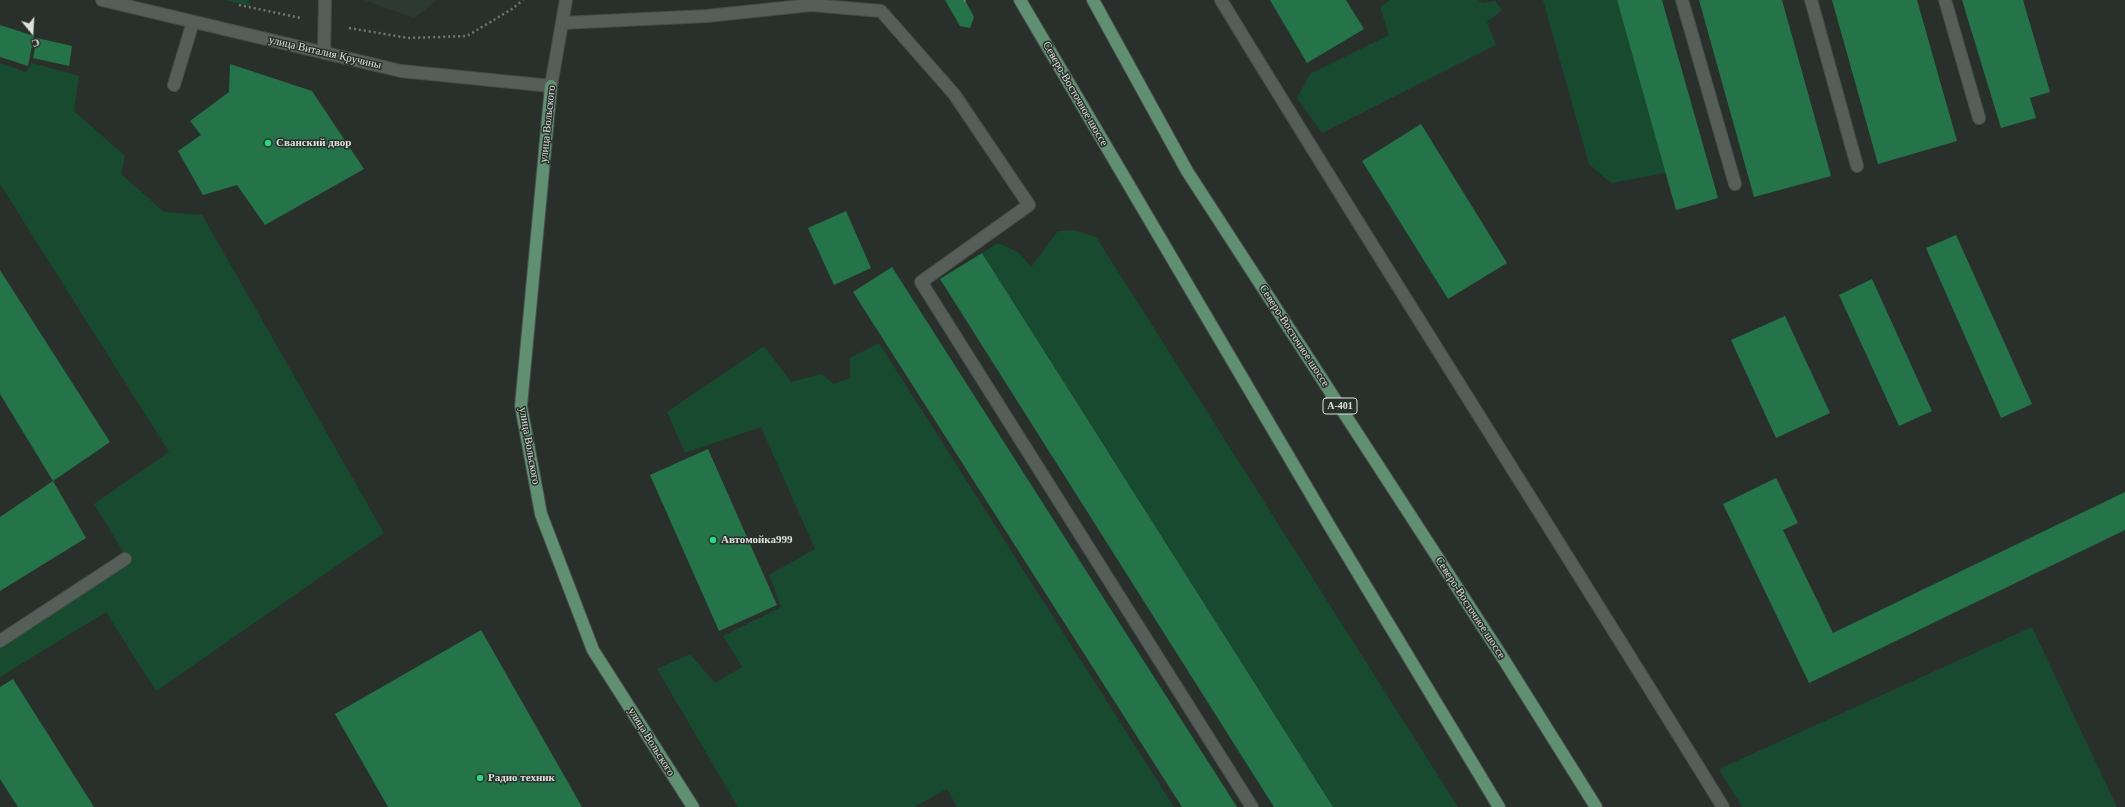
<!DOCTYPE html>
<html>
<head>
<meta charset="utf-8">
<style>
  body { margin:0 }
  #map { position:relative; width:2125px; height:807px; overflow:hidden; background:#29302b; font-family:Georgia,serif }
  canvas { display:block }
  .north { position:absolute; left:12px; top:12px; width:40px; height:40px; -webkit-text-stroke:3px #29302b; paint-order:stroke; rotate:162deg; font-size:11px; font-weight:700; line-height:16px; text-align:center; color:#dde2de }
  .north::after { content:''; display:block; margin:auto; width:14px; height:18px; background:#dde2de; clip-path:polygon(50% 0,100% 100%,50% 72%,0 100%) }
</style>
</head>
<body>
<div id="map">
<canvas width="2125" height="807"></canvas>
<div class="north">С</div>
</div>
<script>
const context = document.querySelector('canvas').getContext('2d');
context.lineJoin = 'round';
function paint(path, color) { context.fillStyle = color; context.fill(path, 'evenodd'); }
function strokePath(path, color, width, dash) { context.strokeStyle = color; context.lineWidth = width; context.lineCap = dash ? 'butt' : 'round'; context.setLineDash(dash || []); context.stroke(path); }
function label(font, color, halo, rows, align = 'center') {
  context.font = font + ' Georgia,serif'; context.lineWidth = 3; context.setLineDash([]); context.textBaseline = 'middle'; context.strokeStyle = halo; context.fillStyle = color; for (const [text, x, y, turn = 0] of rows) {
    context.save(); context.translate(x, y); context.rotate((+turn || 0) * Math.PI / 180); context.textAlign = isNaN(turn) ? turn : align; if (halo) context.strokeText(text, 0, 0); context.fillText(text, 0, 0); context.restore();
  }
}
const built = new Path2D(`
  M364,0H437L414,18Z`);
const green = new Path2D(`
  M225,0H248L250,6Z
  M1390,0H1478L1482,3L1495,1L1502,10L1487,22L1496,45L1322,133L1297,98L1310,74L1389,35L1380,7Z
  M1543,0H1617L1666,173L1611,183L1589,164Z
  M0,63L26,72L32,63L79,76L74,111L125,156L121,174L164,212L202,215L384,533L156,691L106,612L0,677V633L124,553L94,504L169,452L0,184Z
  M1074,230L1096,237L1458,807H1333L982,253L998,243L1018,252L1031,267L1058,231Z
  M879,343L1174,807H957L947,789L914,807H738L657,669L690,654L715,683L742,667L723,636L781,607L769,575L815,549L761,427L685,453L667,412L764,346L791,382L821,374L834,384L850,378V358Z
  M2032,627L2117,807H1742L1719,769Z`);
const building = new Path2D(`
  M945,0H965L974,17L970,28L960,26Z
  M1270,0H1346L1364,29L1307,63Z
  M1617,0H1662L1718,198L1676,210Z
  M1699,0H1782L1831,176L1754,197Z
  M1832,0H1917L1957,141L1878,164Z
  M1962,0H2023L2050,92L2030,98L2036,118L2001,128Z
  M0,25L34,36L28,66L0,57Z
  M37,38L72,46L69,66L33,58Z
  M230,64L312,91L364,169L265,225L237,185L203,195L178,151L201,135L190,121L229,92Z
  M1421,124L1507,263L1448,299L1362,161Z
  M846,211L871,268L834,285L808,228Z
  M1956,235L2032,404L2001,418L1926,248Z
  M982,253L1333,807H1274L940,279Z
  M892,267L1237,807H1182L853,292Z
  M0,270L110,442L53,481L0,394Z
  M1872,279L1932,411L1899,426L1839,295Z
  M1785,316L1830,413L1776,438L1731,340Z
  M708,449L777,605L719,631L650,475Z
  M1776,478L1798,523L1783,530L1833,633L2125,492V530L1809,683L1723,504Z
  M53,481L86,538L0,591V517Z
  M481,630L582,807H388L335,714Z
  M13,679L94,807H18L0,779V687Z`);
const path = new Path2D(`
  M964,0L966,3
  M239,5L301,18
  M349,28L408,38L467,36L512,9L523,0`);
const minor = new Path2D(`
  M102,0L401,71L551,86L566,0
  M1221,0C1386,271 1557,537 1723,807
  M1682,0L1735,184
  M1811,0L1857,166
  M1945,0L1979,118
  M562,23L707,16L811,5L881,11L954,94L1029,205L921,282L1252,807
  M324,53L325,0
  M174,85L193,22
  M0,641L125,559`);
const major = new Path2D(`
  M1020,0L1329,525L1499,807
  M1093,0L1187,171L1499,652L1596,807
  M551,86L521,406L541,514L593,650L693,807`);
const markers = [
  [268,143,4,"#2ad885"],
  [713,540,4,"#2ad885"],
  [480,778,4,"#2ad885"]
];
const shields = [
  [1340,406,34]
];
const shieldNames = [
  ["А-401",1340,406]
];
const streetNames = [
  ["улица Виталия Кручины",325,53,13],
  ["Северо-Восточное шоссе",1075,94,60],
  ["улица Вольского",548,124,-84],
  ["Северо-Восточное шоссе",1294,336,57],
  ["улица Вольского",529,446,80],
  ["Северо-Восточное шоссе",1470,608,57],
  ["улица Вольского",651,742,58]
];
const poiNames = [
  ["Сванский двор",276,143],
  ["Автомойка999",721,540],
  ["Радио техник",488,778]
];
paint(built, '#2c3a31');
paint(green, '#184a2f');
paint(building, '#257449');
strokePath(minor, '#464d49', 14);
strokePath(major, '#464d49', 14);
strokePath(path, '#717772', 2.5, [2, 3]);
strokePath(minor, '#565e59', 12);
strokePath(major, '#608f72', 12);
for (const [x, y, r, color] of markers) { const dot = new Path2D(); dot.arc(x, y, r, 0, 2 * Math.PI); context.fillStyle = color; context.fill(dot); strokePath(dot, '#29302b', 1.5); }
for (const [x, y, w] of shields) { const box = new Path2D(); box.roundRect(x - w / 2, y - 8, w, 16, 3); context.fillStyle = '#29302b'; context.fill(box); strokePath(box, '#dde2de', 1); }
label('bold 10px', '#dde2de', null, shieldNames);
label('11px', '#dde2de', '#29302b', streetNames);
label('bold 11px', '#dde2de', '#29302b', poiNames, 'left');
</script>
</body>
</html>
